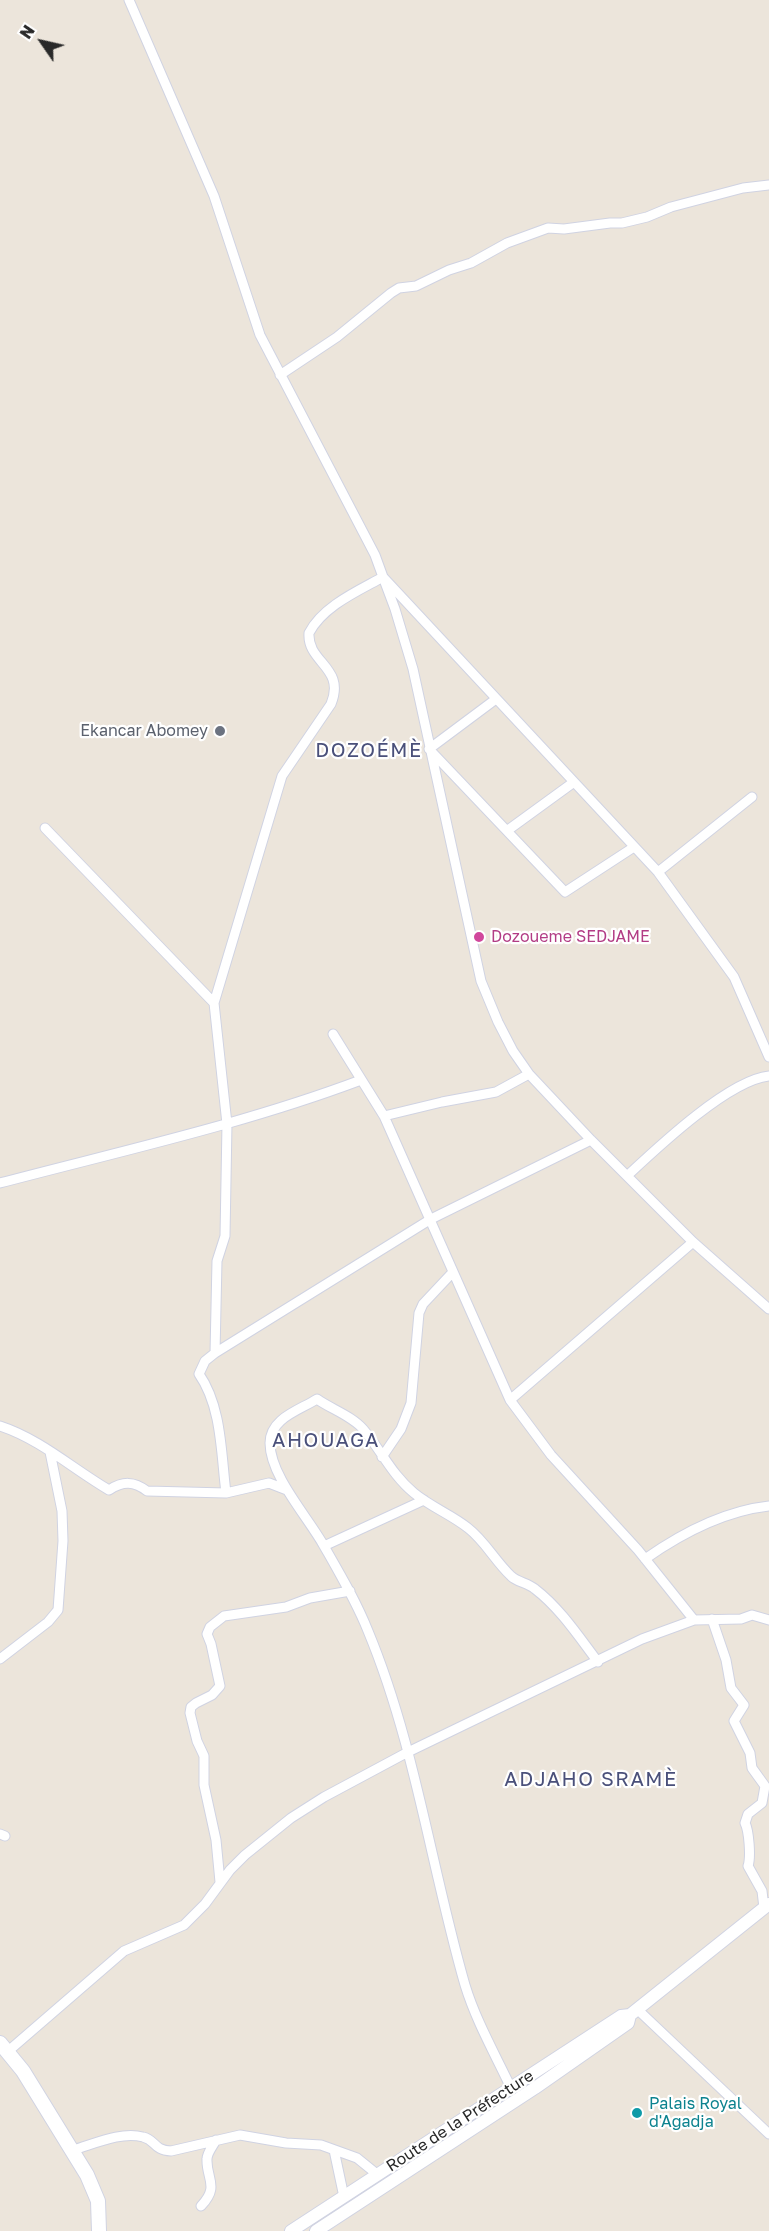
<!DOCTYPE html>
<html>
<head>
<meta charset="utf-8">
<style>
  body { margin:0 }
  #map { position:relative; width:769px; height:2231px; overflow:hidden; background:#ece5db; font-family:"Golos Text",sans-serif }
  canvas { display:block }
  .north { position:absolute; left:12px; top:12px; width:60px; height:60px; -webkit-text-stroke:4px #fff; paint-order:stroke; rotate:304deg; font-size:16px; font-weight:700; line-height:24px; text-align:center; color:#292929 }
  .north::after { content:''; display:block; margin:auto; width:21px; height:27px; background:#292929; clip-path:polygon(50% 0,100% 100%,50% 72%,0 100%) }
</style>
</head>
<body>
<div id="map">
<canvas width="769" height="2231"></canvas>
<div class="north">N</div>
</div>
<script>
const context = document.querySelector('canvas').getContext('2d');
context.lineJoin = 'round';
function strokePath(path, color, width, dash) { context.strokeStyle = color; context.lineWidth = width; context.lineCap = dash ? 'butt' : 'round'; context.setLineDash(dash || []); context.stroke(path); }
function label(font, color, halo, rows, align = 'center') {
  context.font = font + ' "Golos Text",sans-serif'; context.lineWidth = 4.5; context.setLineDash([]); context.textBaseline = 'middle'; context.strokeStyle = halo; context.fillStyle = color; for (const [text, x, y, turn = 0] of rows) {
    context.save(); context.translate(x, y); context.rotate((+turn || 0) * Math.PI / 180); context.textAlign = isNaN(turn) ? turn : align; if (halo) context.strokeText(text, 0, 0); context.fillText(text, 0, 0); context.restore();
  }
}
const minor = new Path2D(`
  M129,0L214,196L260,335L375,555L383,577L658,872L734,977L769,1057
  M280,375L337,337L391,293L399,288L416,286L449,270L471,263L507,243L548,228L564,229L610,223H622L647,217L671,207L743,188L769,185
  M496,699L429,749L565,892L634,847
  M45,828L214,1003
  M508,830L574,782
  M658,872L752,797
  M333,1034L384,1116L510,1400L551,1455L638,1550L694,1620
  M384,1116L442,1102L496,1092L529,1074
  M628,1175C658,1147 729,1080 769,1076
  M0,1183C121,1151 244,1124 361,1080
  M215,1353L217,1261L225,1236L227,1124L214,1003L282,776L331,704C346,667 307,663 309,633C323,606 358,591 383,577L395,609L413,669L481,981L498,1022L513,1051L529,1074L591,1140L693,1242L769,1309
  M510,1400L693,1242
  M0,1426C40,1439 73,1469 109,1490C123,1481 134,1481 147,1491L226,1493L269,1483L287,1490
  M382,1457L401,1429L411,1403L419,1313L423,1304L453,1272
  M226,1493C221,1454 222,1407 199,1374L205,1361L215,1353L431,1219L591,1140
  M324,1546L424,1500
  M645,1559C682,1533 724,1511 769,1506
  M712,1619L726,1660L731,1688L744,1705L734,1721L750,1753L752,1768L765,1786L762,1803L748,1814L745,1823C749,1831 751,1857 748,1866L762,1891L764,1908
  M0,1659L48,1622L58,1610L63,1541L62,1511L50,1452
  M0,1834L5,1836
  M220,1882L216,1840L204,1785V1756L197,1741L190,1713L191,1707L196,1703L212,1695L220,1686L211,1644L207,1634L210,1627L224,1616L286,1607L310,1598L350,1591
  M637,2009L769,2134
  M6,2053L124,1951L184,1925L205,1904L230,1870L245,1855L291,1818L324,1797L408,1752L642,1639L694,1620L741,1619L752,1615L769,1620
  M511,2088C495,2054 476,2021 465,1985C431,1867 415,1744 368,1631C356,1601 340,1574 324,1546C308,1517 270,1476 270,1443C270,1418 300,1410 317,1399C331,1409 352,1416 363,1429C381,1450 392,1475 414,1493C431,1507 452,1515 468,1528C485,1541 495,1561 511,1576C517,1582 528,1583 535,1589C560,1608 579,1637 598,1662
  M73,2150C94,2144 121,2131 143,2137C156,2140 153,2150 171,2151L240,2135L286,2143L321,2145L357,2158L378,2175
  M334,2150L344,2197
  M201,2206C220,2186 206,2179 207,2159C207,2153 213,2146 216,2140`);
const tertiary = new Path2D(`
  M291,2231L621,2016L630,2015L769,1904
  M316,2231L535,2088L628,2023L630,2015`);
const secondary = new Path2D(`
  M0,2043L23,2071L87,2175L98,2201L99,2231`);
const markers = [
  [220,731,6,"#6b7280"],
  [479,937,6,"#d1479c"],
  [637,2113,6,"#0f9aa8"]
];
const worshipNames = [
  ["Ekancar Abomey",208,731]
];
const hotelNames = [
  ["Dozoueme SEDJAME",491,937]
];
const cultureNames = [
  ["Palais Royal",649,2104],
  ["d'Agadja",649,2122]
];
const streetNames = [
  ["Route de la Préfecture",460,2121,-33]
];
const quarterNames = [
  ["DOZOÉMÈ",369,751],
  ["AHOUAGA",326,1441],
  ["ADJAHO SRAMÈ",591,1780]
];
strokePath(minor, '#d0d3e2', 11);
strokePath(tertiary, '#d0d3e2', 14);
strokePath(secondary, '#d0d3e2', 16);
strokePath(minor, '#fff', 9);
strokePath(tertiary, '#fff', 12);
strokePath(secondary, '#fff', 14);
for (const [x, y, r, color] of markers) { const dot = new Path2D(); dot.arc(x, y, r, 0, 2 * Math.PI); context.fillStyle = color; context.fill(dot); strokePath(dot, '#fff', 2); }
label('16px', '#5b616d', '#fff', worshipNames, 'right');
label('16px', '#b23c85', '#fff', hotelNames, 'left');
label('16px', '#0d838f', '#fff', cultureNames, 'left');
label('16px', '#292929', '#fff', streetNames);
context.letterSpacing = '1.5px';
label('20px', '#4a507a', '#fff', quarterNames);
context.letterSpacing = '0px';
</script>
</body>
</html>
